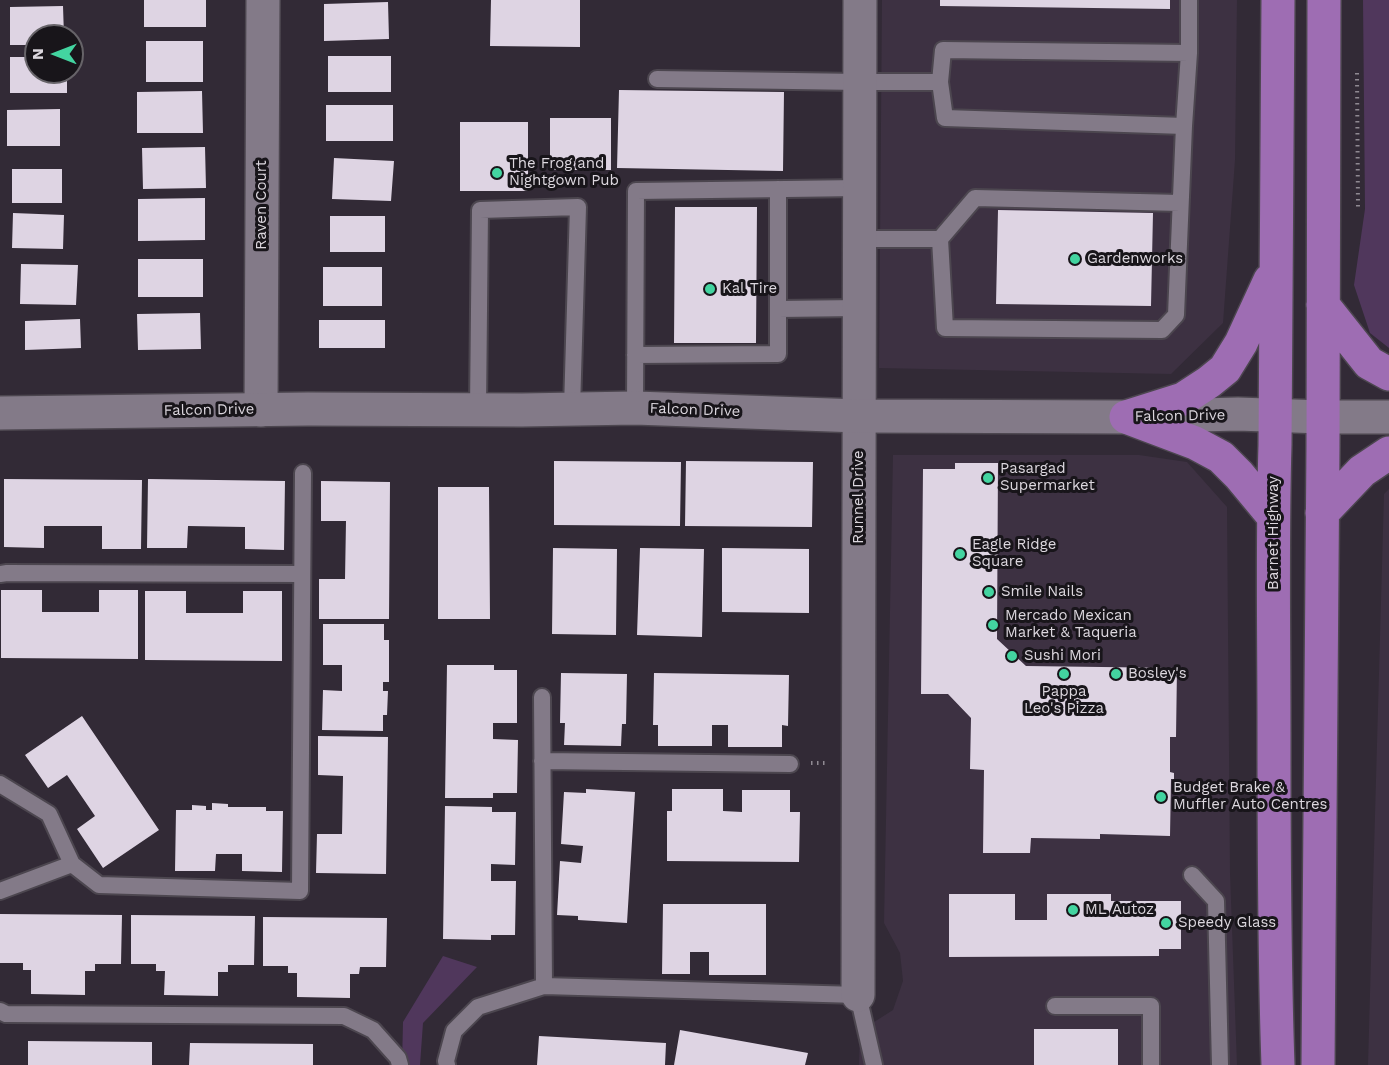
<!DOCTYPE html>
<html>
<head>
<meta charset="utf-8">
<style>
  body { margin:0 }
  #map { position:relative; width:1389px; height:1065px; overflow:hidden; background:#322a36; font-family:"Work Sans",sans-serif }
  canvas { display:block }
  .north { position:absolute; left:24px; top:24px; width:60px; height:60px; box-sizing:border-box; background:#18151a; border:2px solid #666368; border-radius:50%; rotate:270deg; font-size:16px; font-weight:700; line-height:24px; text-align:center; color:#dcd7de }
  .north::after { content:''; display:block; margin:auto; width:21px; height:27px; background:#43d4a0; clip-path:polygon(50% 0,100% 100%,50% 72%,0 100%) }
</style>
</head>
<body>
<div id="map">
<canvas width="1389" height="1065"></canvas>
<div class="north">N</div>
</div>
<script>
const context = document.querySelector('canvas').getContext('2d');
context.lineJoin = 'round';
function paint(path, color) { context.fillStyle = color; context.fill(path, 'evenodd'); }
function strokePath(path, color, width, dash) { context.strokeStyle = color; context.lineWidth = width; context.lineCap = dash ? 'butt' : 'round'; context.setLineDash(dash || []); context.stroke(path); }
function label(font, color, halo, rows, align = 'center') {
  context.font = font + ' "Work Sans",sans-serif'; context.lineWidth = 6; context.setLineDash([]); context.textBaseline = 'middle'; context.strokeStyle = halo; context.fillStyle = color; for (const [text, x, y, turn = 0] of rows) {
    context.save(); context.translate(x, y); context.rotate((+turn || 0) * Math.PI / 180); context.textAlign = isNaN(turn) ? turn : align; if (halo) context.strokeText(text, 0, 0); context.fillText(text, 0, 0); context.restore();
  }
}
const built = new Path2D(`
  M882,0H1237L1235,160L1223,323L1171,374L879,368Z
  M893,455H1139L1187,462L1227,507L1230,873L1237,1065H859L860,1031L893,1010L903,981L900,953L884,923Z
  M1389,489V1065H1368L1384,494Z`);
const green = new Path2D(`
  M1363,0H1389V348L1370,333L1354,285L1365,209Z
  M443,956L477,967L423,1023L420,1065H402L403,1022Z`);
const building = new Path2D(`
  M144,0H206V27H144Z
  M491,0H580V47L490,46Z
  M940,0H1170V9L940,6Z
  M388,2L389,39L324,41V4Z
  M63,6L64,36H36V45H10V7Z
  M146,41H203V82H146Z
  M328,56H391V92H328Z
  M10,57H36V72H67V93H10Z
  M619,90L784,92L783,171L617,168Z
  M202,91L203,133H137V92Z
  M326,105H393V141H326Z
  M60,109V146H7V110Z
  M550,118H611V170H550Z
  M460,122H528V191H460Z
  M205,147L206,188L143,189L142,148Z
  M334,158L394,161L391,201L332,199Z
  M12,169H62V203H12Z
  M205,198V240L138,241V199Z
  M675,207H757L756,343H674Z
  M998,210L1153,213L1151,306L996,304Z
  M13,213L64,215L63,249L12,248Z
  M330,216H385V252H330Z
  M138,259H203V297H138Z
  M21,264L78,265L76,305L20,304Z
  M323,267H382V306H323Z
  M200,313L201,349L138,350L137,314Z
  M80,319L81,348L25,350V321Z
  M319,320H385V348H319Z
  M554,461L681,462L680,526L554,525Z
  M686,461L813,462L812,527L685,526Z
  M955,463H998L997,639L1026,666L1177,668L1176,737H1170V772L1174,773V779H1171L1170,836L1100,834V839L1031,838L1030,853H983L984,770L970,769L971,718L948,694H921L923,469H955Z
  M4,479L142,480L141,549H102V526H44V548L4,547Z
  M148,479L285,481L284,550L245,549V527L188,526L187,548H147Z
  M321,481L390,482L389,619H319V579H345L346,521H321Z
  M438,487H489L490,619H438Z
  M553,548L617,549L616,635L552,634Z
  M640,548L704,549L702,637L637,635Z
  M722,548L809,549V613L722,612Z
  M1,590H42V612H99V590H138V659L1,658Z
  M145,591H186V613H243V591H282V661L145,660Z
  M323,624H384V640H389V682H383V691H388L387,715H383V731L322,730L323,690L342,691V665H323Z
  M447,665H494V670H517V723H493V739L518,740L517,793H493V798H445Z
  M561,673L627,674L626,724H622L621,746L564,745L565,723H560Z
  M654,673L789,675L788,726L782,725V747H728V725H712V746H658V725H653Z
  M82,716L159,830L103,868L77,829L95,816L67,775L48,788L25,755Z
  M318,736L388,737L386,874L316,873L317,834H342L343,776L318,775Z
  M586,789L635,792L627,923L578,920V916L557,915L560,861L581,863L583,846L561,844L564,792L586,793Z
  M672,789H723V811L742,812V790H790V812H800L799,862L667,861V811H672Z
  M212,803L228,804V807H266V811H283L282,872L242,871V854H216L215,871H175L176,810H192V805L206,806V810H212Z
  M445,806L492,807V812H516L515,865L491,864V881H516L515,935H491V940L443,939Z
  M949,894H1015V920H1047V894H1111V901H1181V949H1159V956L949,957Z
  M663,904H766V975H709V952H690V974H662Z
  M0,914L122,915L121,964H95V971H85V995L31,994V970H23V963H0Z
  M131,915L255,916L254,965H228V972H218V996L164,995L165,971H156V964H131Z
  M263,917L387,918L386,967H360L359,974H350V998L297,997V973H288V966H263Z
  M1034,1029H1118V1065H1034Z
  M680,1030L808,1053L805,1065H674Z
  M539,1036L666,1043L665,1065H537Z
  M28,1041L152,1042V1065H28Z
  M190,1043L313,1044V1065H189Z`);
const path = new Path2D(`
  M1357,73L1358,208
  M811,763H828`);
const lane = new Path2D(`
  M657,79L860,82H940L943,50L1189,53
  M940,82L945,118L1184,126
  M1180,203L975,198L940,239L945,328L1162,330L1176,315L1184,126L1189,53V0
  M860,239H940
  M778,309L859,308
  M635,355L778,354V189
  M635,408L636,191L860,188
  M478,409L480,210L578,207L572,408
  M0,574L7,573L302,574
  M542,697L544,986
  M542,761L790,764
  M0,784L49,814L72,864L99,885L300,891L303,473
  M1192,875L1216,901L1220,1065
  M0,891L72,864
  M1055,1006H1151V1065
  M0,1011L6,1014L344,1016L373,1030L398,1058L400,1065
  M447,1065L446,1061L454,1031L478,1007L544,986L858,995L874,1065`);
const street = new Path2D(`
  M261,410L263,0
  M1322,417H1389
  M858,995L860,0`);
const secondary = new Path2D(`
  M0,413L308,409L522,410L635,408L859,416L1126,417L1238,414L1322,417`);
const primary = new Path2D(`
  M1278,0L1275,445C1272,541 1274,636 1274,732C1274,843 1274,954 1278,1065
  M1323,305L1369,363L1389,374
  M1126,417L1183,399L1209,382L1225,369L1241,343L1270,280
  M1126,417L1195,443L1221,457L1239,475L1273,516
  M1322,513L1362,471L1389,453
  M1318,1065L1323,446L1324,0`);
const markers = [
  [497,173,6,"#43d4a0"],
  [1075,259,6,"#43d4a0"],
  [710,289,6,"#43d4a0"],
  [988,478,6,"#43d4a0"],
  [960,554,6,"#43d4a0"],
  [989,592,6,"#43d4a0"],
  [993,625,6,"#43d4a0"],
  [1012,656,6,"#43d4a0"],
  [1064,674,6,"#43d4a0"],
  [1116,674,6,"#43d4a0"],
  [1161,797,6,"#43d4a0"],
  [1073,910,6,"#43d4a0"],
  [1166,923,6,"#43d4a0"]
];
const poiNames = [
  ["The Frog and",509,164],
  ["Nightgown Pub",509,181],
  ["Gardenworks",1087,259],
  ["Kal Tire",722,289],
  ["Pasargad",1000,469],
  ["Supermarket",1000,486],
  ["Eagle Ridge",972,545],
  ["Square",972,562],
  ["Smile Nails",1001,592],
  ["Mercado Mexican",1005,616],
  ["Market & Taqueria",1005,633],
  ["Sushi Mori",1024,656],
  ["Bosley's",1128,674],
  ["Pappa",1064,692,"center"],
  ["Leo's Pizza",1064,709,"center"],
  ["Budget Brake &",1173,788],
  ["Muffler Auto Centres",1173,805],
  ["ML Autoz",1085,910],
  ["Speedy Glass",1178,923]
];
const streetNames = [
  ["Raven Court",262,205,-90],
  ["Falcon Drive",209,410,-1],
  ["Falcon Drive",695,410,2],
  ["Falcon Drive",1180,416,-1],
  ["Runnel Drive",859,497,-90],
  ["Barnet Highway",1274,533,-90]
];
paint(built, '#3d3142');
paint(green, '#50375c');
paint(building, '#ded4e3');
strokePath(lane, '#4c464f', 20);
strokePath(street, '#4c464f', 36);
strokePath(secondary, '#4c464f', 36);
strokePath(primary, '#4c464f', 36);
strokePath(path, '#8f8992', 4, [1.5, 4.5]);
strokePath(lane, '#837a88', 16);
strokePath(street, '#837a88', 33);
strokePath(secondary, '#837a88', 33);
strokePath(primary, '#9e6db3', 33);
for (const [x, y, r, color] of markers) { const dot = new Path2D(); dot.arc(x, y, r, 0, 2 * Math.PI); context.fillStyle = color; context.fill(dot); strokePath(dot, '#18151a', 2); }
label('15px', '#dcd7de', '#18151a', poiNames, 'left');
label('15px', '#dcd7de', '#18151a', streetNames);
</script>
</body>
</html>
